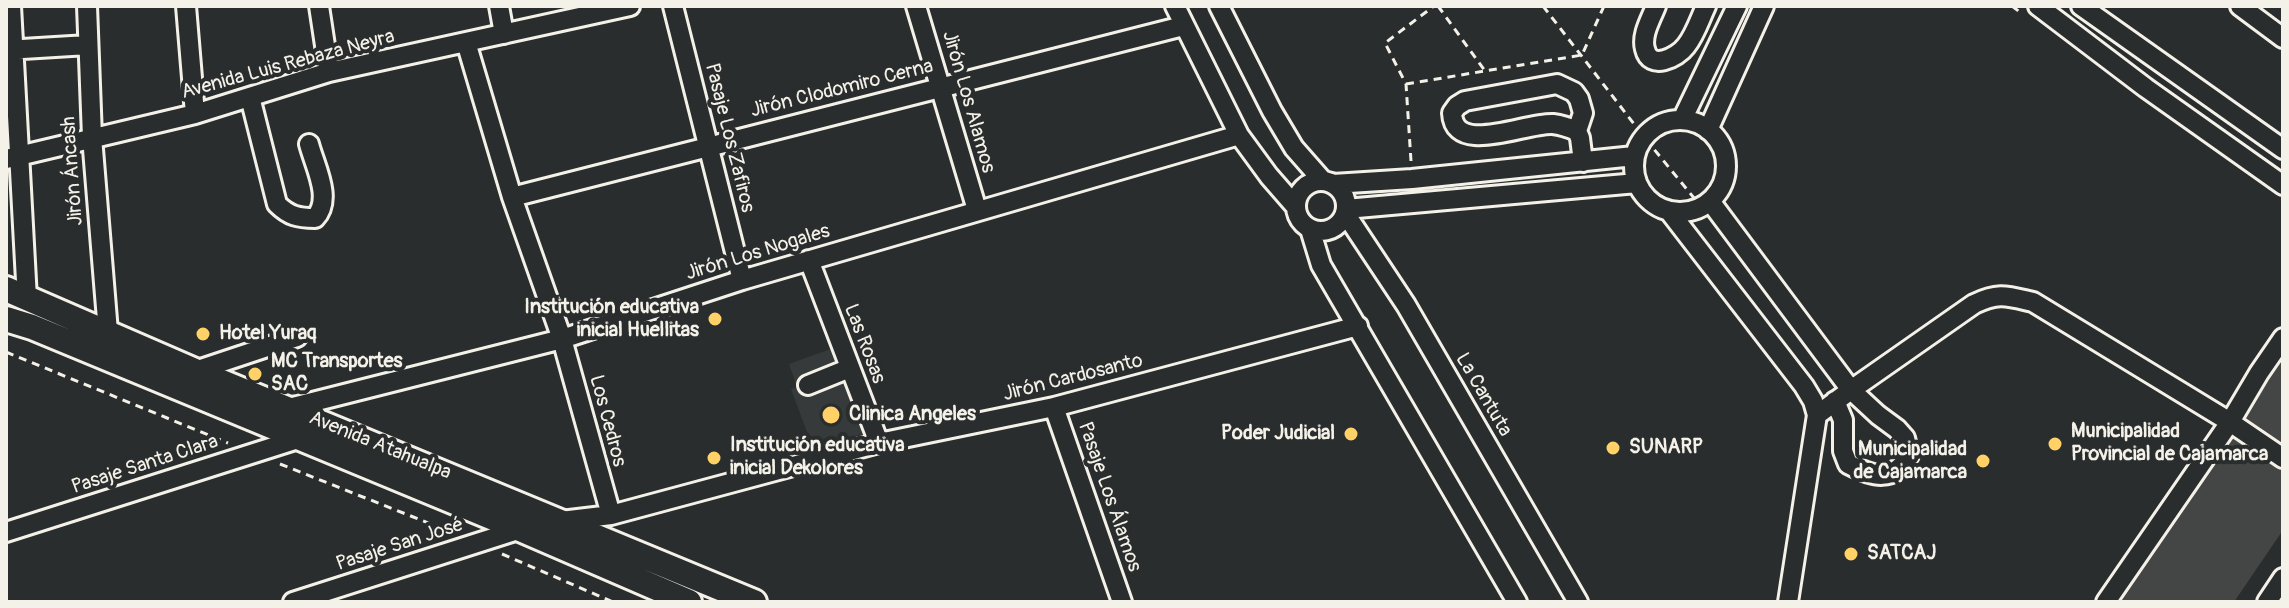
<!DOCTYPE html>
<html>
<head>
<meta charset="utf-8">
<style>
  body { margin:0 }
  #map { position:relative; width:2289px; height:608px; overflow:hidden; background:#2a2d2e; font-family:Pangolin,sans-serif }
  canvas { display:block }
  .frame { position:absolute; inset:0; border:8px solid #f4f1e8; pointer-events:none }
</style>
</head>
<body>
<div id="map">
<canvas width="2289" height="608"></canvas>
<div class="frame"></div>
</div>
<script>
const context = document.querySelector('canvas').getContext('2d');
context.lineJoin = 'round';
function paint(path, color) { context.fillStyle = color; context.fill(path, 'evenodd'); }
function strokePath(path, color, width, dash) { context.strokeStyle = color; context.lineWidth = width; context.lineCap = dash ? 'butt' : 'round'; context.setLineDash(dash || []); context.stroke(path); }
function label(font, color, halo, rows, align = 'center') {
  context.font = font + ' Pangolin,sans-serif'; context.lineWidth = 8; context.setLineDash([]); context.textBaseline = 'middle'; context.strokeStyle = halo; context.fillStyle = color; for (const [text, x, y, turn = 0] of rows) {
    context.save(); context.translate(x, y); context.rotate((+turn || 0) * Math.PI / 180); context.textAlign = isNaN(turn) ? turn : align; if (halo) context.strokeText(text, 0, 0); context.fillText(text, 0, 0); context.restore();
  }
}
const built = new Path2D(`
  M836,347L867,432L814,451L791,389L797,387L789,364Z`);
const green = new Path2D(`
  M2283,328V449L2223,409Z
  M2217,431L2229,435L2283,471V530L2234,602H2097L2207,436Z`);
const path = new Path2D(`
  M1438,6L1485,71
  M1543,6L1644,137L1694,198
  M2012,6L2021,13
  M1406,84L1582,55L1604,6
  M1411,161L1406,84L1385,43L1434,6
  M6,352L228,443
  M280,464L451,532
  M502,554L613,602`);
const minor = new Path2D(`
  M11,6L27,299
  M87,6L92,137L108,332
  M186,6L195,114
  M319,6L329,72
  M499,6L504,34
  M673,6L742,280
  M916,6L977,210
  M1175,6L1239,135L1269,176L1296,207
  M1219,6L1272,111L1294,148L1323,181
  M1656,6C1651,19 1641,35 1645,49C1650,71 1677,58 1686,46C1695,35 1700,19 1706,6
  M2038,6L2146,88L2283,185
  M2081,6L2283,149
  M2240,6L2283,38
  M466,42L512,197L562,339L611,515
  M6,50L88,45
  M250,97L277,204C289,216 298,218 315,218C333,199 315,167 309,144
  M1682,120L1737,6
  M1634 166a46 46 0 1 1 92 0a46 46 0 1 1-92 0Z
  M1708,130L1764,6
  M1577,131L1583,113L1579,99L1574,92L1557,84L1465,101L1457,106L1452,113C1454,157 1526,122 1553,124C1561,125 1570,128 1577,131L1580,138L1583,162
  M6,159L195,114L329,72L630,6
  M1296 206a25 25 0 1 1 50 0a25 25 0 1 1-50 0Z
  M1333,184L1412,179L1634,156
  M512,197L1183,26
  M1710,201L1851,390L1974,304C1999,292 2007,296 2033,302L2230,422L2283,458
  M1346,209L1637,183
  M1669,211L1804,386L1813,401L1817,415L1788,602
  M1345,213L1406,305L1578,602
  M1310,229L1321,265L1517,602
  M809,260L879,443
  M195,371L297,337
  M808,385L850,368
  M1054,407L1122,602
  M289,408L562,339L742,280L1239,135
  M1817,415L1851,390L1878,415L1897,429L1905,438L1909,455C1894,483 1873,477 1848,464L1843,451V420L1835,401
  M561,521L611,515L879,443L1054,407L1358,326
  M6,532L298,439
  M293,602L524,528
  M2106,602L2230,422L2259,373L2283,338
  M2267,602L2283,578`);
const major = new Path2D(`
  M6,289L195,371L754,602
  M6,319L32,327L520,529L689,602`);
const markers = [
  [715,319,8,"#ffd166"],
  [203,334,8,"#ffd166"],
  [255,374,8,"#ffd166"],
  [831,415,10,"#ffd166"],
  [1351,434,8,"#ffd166"],
  [2055,444,8,"#ffd166"],
  [1613,448,8,"#ffd166"],
  [714,458,8,"#ffd166"],
  [1983,461,8,"#ffd166"],
  [1851,554,8,"#ffd166"]
];
const streetNames = [
  ["Avenida Luis Rebaza Neyra",288,65,-15],
  ["Jirón Clodomiro Cerna",842,89,-14],
  ["Jirón Los Alamos",968,102,74],
  ["Pasaje Los Zafiros",729,138,76],
  ["Jirón Áncash",73,171,-94],
  ["Jirón Los Nogales",758,253,-17],
  ["Las Rosas",864,344,69],
  ["Jirón Cardosanto",1073,378,-14],
  ["La Cantuta",1483,395,60],
  ["Los Cedros",607,421,75],
  ["Avenida Atahualpa",380,446,22],
  ["Pasaje Santa Clara",145,465,-18],
  ["Pasaje Los Álamos",1109,497,71],
  ["Pasaje San José",400,545,-18]
];
const poiNames = [
  ["Institución educativa",699,308,"right"],
  ["inicial Huellitas",699,331,"right"],
  ["Hotel Yuraq",219,334],
  ["MC Transportes",271,362],
  ["SAC",271,385],
  ["Clinica Angeles",849,415],
  ["Municipalidad",2071,432],
  ["Provincial de Cajamarca",2071,455],
  ["Poder Judicial",1335,434,"right"],
  ["Institución educativa",730,446],
  ["inicial Dekolores",730,469],
  ["SUNARP",1629,448],
  ["Municipalidad",1967,450,"right"],
  ["de Cajamarca",1967,473,"right"],
  ["SATCAJ",1867,554]
];
paint(built, '#373a3a');
paint(green, '#444645');
strokePath(minor, '#f4f1e8', 24);
strokePath(major, '#f4f1e8', 30);
strokePath(path, '#f4f1e8', 3, [8, 6]);
strokePath(minor, '#2a2d2e', 18);
strokePath(major, '#2a2d2e', 24);
for (const [x, y, r, color] of markers) { const dot = new Path2D(); dot.arc(x, y, r, 0, 2 * Math.PI); context.fillStyle = color; context.fill(dot); strokePath(dot, '#2a2d2e', 3); }
label('20px', '#f4f1e8', '#2a2d2e', streetNames);
label('bold 20px', '#f4f1e8', '#2a2d2e', poiNames, 'left');
</script>
</body>
</html>
